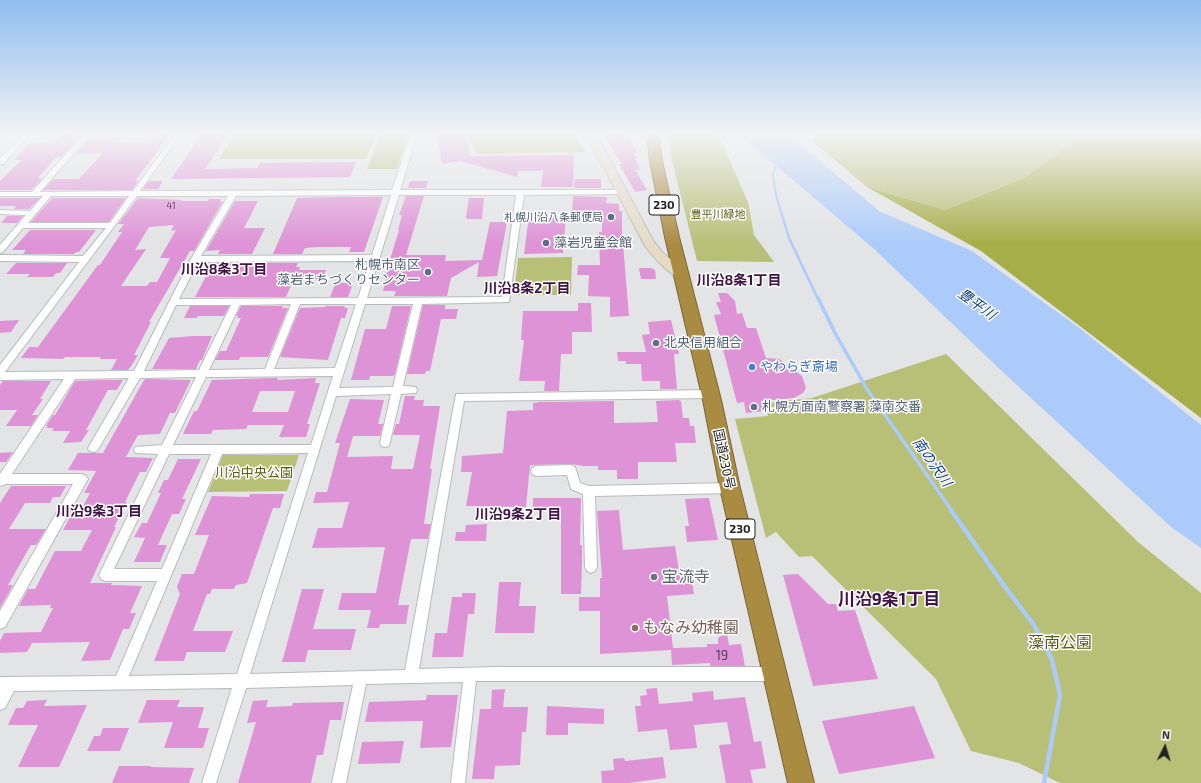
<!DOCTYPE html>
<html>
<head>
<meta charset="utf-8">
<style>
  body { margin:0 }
  #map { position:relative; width:1201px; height:783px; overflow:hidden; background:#e2e4e6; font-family:"Exo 2",sans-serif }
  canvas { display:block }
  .north { position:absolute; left:1145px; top:727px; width:40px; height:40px; -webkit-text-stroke:3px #fff; paint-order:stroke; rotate:5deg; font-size:11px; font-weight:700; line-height:16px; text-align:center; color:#222324 }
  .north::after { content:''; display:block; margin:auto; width:14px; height:18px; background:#222324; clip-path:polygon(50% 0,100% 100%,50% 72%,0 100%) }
</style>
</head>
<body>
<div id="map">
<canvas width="1201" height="783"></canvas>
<div class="north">N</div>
</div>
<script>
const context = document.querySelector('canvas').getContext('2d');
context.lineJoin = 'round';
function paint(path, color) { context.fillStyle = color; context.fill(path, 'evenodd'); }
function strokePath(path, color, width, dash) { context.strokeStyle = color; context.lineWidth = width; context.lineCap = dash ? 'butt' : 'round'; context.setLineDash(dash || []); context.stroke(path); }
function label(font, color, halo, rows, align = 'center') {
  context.font = font + ' "Exo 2","Noto Sans JP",sans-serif'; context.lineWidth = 3; context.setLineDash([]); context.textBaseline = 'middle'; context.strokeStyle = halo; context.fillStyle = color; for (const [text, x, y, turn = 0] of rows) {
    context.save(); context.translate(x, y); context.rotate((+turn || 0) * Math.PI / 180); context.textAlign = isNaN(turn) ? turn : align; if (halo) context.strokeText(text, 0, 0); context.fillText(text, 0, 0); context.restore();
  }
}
const green = new Path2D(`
  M235,134H376L366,159H219Z
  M380,134H408L397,169H367Z
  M467,134H574L585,152L477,154Z
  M669,134H718L748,202L754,235L774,262L697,261L671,156Z
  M817,134H1081L1058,154L1024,178L945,210L867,187L811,140Z
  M572,257L571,295H514L518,258Z
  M946,354L1138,542L1201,593V783H1060L1019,763L971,751L936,679L812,556L799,557L776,532L766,538L735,419L768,416L766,403L812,398Z
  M223,455H299L287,491L208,492Z`);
const forest = new Path2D(`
  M1081,134H1201V418L981,251L867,187L945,210L1024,178L1058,154Z`);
const water = new Path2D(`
  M739,134H792V137L879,211L972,251L1078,327L1201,425V548L1171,527L1006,375L873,248Z`);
const streamFar2 = new Path2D(`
  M777,160L773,175L776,195L789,238L818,299`);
const streamFar1 = new Path2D(`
  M818,298L835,333L867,389L952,511`);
const stream = new Path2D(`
  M951,510L1005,587L1034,625L1052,660L1060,695L1044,783`);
const building = new Path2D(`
  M64,134H78L75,137H79L64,154L59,158H55L38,178L42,179L31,190H0V181L22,160H14L29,144L54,143Z
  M157,134H170L135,181H138L132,190H43L54,179H79L103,153L76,154L90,137H123L118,143H149Z
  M202,134H229L205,169L257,168L260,163L356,162L350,177L171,179Z
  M450,134H466L470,156L574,155L573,187H541L543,171H518L517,177L460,161L442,164L437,135Z
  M611,134H627L638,153H634L640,170H635L647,190L635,192L619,164H622L603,135Z
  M575,179H601V188H574Z
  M149,181H163L158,189H143Z
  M410,181H428L426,188H408Z
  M406,196H424L406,255H446L445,261L482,260L490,222H507L497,276L477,277L479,262L451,278L447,296H394L396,291H383L389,263L399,230H398L402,215H399Z
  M573,196L607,197L606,203L619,204V211H622V232L629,316L610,317V297L588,296L589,275H577L578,265H600L599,232H602V212H572Z
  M335,197H383L364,252H349L351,247H317L305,248L302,254H273L297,198Z
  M0,198H40L29,209H14L16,206H0Z
  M52,198H126L109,222H31Z
  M138,198L182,200L180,201H208L209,199H221L220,202L223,201L194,251H190L149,322H151L134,355H138L132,365L128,370H111L117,359H100L101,357H65L63,359L21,358L29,347H38L98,265H100L122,232H118L124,224H118ZM174,225L171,231L176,230L160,258H170L157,282H150L147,286H121L146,249L135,250L149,227Z
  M469,198H484L482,219H467L466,217Z
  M235,201H258L244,228H265L252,254H218L220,250L206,251Z
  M7,216H23L17,223H1Z
  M529,216H566L563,253L524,254Z
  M30,230H96L79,252H76L74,254H23L26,250H12Z
  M16,263H67L60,273H56L53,277H27L30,274H6Z
  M213,263H298L296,267H300L299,270H326L322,279H294L286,297H195Z
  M639,268H651L655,270L656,279H641Z
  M336,282L353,284L348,297H330Z
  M718,293H727L735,301L737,314L742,313L747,328H756L766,358L779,359L802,376L806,388L803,393L794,398L761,401L764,411L746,413L744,402L737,403L714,315L721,314L716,302H721Z
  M578,303H591L592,332H572V354H561L559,391H544L545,381H519L524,340H521L523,311H578Z
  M423,305H445V309H458L456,319H441L430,371H426L425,374H407Z
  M190,306H229L224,316H198L197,318H184Z
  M241,306H283L282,308H288L268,357H240L239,360H215L220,351H226L241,318H237L238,316H236Z
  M326,306H345L344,308H348L345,318H341L328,360L280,357L300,308L325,307Z
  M392,306H411L395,374L393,376H370L369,380H351L365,329H386Z
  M19,320L11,332L0,333V321Z
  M671,320L679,354H674L677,389H660V381H642L641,364H626V361H618L617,352H646L642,335L650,334L648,322Z
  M193,336H212L202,360H200L196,369H152L169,338Z
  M275,378H278L277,380L316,378L315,383H320L307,424H310L306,437H279L284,425H248L246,429L213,430L211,434H183L194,411H197L212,380ZM260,391H295L288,412H252Z
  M146,379L191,380L175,413H170L160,434L138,435L126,457L153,458L146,472H140L125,502H127L114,527H116L90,583H112L111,585L142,586L130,613H136L129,629H123L110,660L81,661L90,642L32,643L27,652L0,653V641L4,633L41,632L53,608H50L51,605L19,606L28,589H35L55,551H81L92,530H63L73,512H80L90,493H84L96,471L68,470L78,453H103L144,380Z
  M100,380H123L117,390H108L86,430H89L81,442L63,443L70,431H52L54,428H46L48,426H46L53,415H55L75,381Z
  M3,381H51L40,399H43L32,415H38L31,426H6L17,410H0V385Z
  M405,396H415L414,400H424L423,406H440L430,469H432L424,524H431L428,539H411L398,605H409L406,624H380L379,628H367L371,610H338L342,593H376L385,547L312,548L318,528H342L349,502L313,503L316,492H327L340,443H335L350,399L384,400L378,424H383L380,436H353L347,457L393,456L391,469H413L420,435H393L396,424H399Z
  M678,400L681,401L683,418H689L690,426H694L696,443H675L677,462H638V479H617V470H598V466H584L571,464L530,465L526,507L466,506L472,472H461L462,456L503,453L507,411L533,410V403L539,402L614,401V423L658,422L656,401Z
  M13,452L6,462H0V453Z
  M178,459H201L182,499H186L179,514H172L158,545H167L160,562H134L145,538L134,537L142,523H147L161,493H158L164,480H168Z
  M11,486H66L60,497H53L50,503H25L9,529H46L36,545H31L8,585H13L0,608V503Z
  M250,494H284L280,508H273L247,583L236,585L234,589H212L210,594H207L193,631H233L225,652H187L184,661H154L180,594L177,587L182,574H194L209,535H195L212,496L249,497Z
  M533,498H581L580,545H582V562L581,594H561V511H533Z
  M709,498L718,540L687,542L685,526H689L685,499Z
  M619,510L623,550L675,546L680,577L691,576L694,594L667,596L673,648L707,647V644H718V638L727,633L729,645L741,644L745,666H710V663L672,665L671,650L600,654V611H579V597H600V578H602L597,511Z
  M487,524L486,541H455L456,532H465L466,525Z
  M798,574L828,604H836L838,611L855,610L878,679L813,686L783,575Z
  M499,582H521L519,606H536L534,633H495Z
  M302,589H324L313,629H356L351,650H308L305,662H282Z
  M462,593H476L474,614H468L463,657H432L435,633H447L452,597H462Z
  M657,688L659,704L693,701L692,693L713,691L714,700L745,697L754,742L761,741L766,768L750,770L753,783H726L719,745L731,744L727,722L694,725L697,748L670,750L667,729L638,732L635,706H641L640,696L647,695L646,689Z
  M505,689L503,707H528L526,732H522L520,765L495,766L494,779H472L480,709H491L492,690Z
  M427,695H458L451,747L420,748L423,721L365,722L369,702L426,700Z
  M47,700L44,706L87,705L59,767H18L38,725H8L16,708H23L27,701Z
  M147,700H180L177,707H204L198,728H209L203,748H164L173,722L138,723Z
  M268,700L266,707L292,706L293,703L344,702L341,720H330L323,755H317L311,783H238L256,722L247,723L253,701Z
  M547,706L604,709V724L568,723V735H546Z
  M914,706L935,758L839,774L822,721Z
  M103,728H129L120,751H87L94,736H100Z
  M404,741L400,763L358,764L362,742Z
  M663,757L666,778L628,783H602L601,771L614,770L613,759L624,758L625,761Z
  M119,766H151L150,767L194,768L189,783H112Z`);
const street = new Path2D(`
  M24,134H31L3,164H0V158Z
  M84,134H91L40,192L133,191L175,134H181L140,191L392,190L411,134H417L400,190H622L626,192L622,194L524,195L509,302L422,304L403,386L416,387L417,390L416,393L401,394L389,446L385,447L381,446L380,443L391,394L336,396L250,674L405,670L456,394L711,390L715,391L716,394L715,397L711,398L464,401L419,669L497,667H774L779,669L781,674L779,679L774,681H476L465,783H451L463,682L366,684L346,783H332L353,685L246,688L216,783H202L232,688L14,691L5,708L0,710V677L116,676L157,581H105L101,579L99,575L158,454L135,453L134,450L135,447L162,445L196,377L140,378L97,451L93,452L89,451L88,448L129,378L75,379L12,474H82L86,476L88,479L5,627L0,629V611L73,484H6L0,486V474L64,379L0,380V365L79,262L0,261V255L83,256L106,228H23L3,252L0,253V245L26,215L0,214V210L30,211L43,196H0V192H32ZM391,195L372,255L201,256L236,196ZM399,195H516L502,297L367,298ZM51,196H129L110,223H28ZM137,196H228L191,259L134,371L5,372ZM370,261L358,298L179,299L198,262ZM291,304L265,369L209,370L240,305ZM300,304H356L335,368L274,369ZM365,304H413L393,387L339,388ZM176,305H231L199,370L144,371ZM333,376L311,445H173L206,377ZM308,453L237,674L129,676L222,454ZM169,454H211L162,569H114Z
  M571,465L575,467L580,483L589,486L730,483L734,485L736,488L734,491L730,493L595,496L597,567L595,571L591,573L587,571L585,567L583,494L571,489L567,475L536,476L532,474L531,471L532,468L536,466Z`);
const secondary = new Path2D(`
  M586,134H596L654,242L663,253L686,272L688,275L686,278C673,281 652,255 645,246Z`);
const highway = new Path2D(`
  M647,134H659L662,161L679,237L721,400L740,488L814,783H788L720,488L703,400L665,237L650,161Z`);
const markers = [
  [611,217,4,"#5c6f8a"],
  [546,243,4,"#5c6f8a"],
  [428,272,4,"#5c6f8a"],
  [656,343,4,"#5c6f8a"],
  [752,367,4,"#3f7fe0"],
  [754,407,4,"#5c6f8a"],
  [654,577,4,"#6b7280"],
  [635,628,4,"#8d6e63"]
];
const farNumbernames = [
  ["41",171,206]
];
const farParknames = [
  ["豊平川緑地",718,214]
];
const farServicenames = [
  ["札幌川沿八条郵便局",603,217]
];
const shields = [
  [664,205,30],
  [740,529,30]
];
const shieldNames = [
  ["230",664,205],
  ["230",740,529]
];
const serviceNames = [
  ["藻岩児童会館",554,243],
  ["札幌市南区",420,265,"right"],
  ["藻岩まちづくりセンター",420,280,"right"],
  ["北央信用組合",664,343],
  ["札幌方面南警察署 藻南交番",762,407]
];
const shopNames = [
  ["やわらぎ斎場",760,367]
];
const streetNames = [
  ["国道230号",724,459,78]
];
const parkNames = [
  ["川沿中央公園",254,473]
];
const nearNumbernames = [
  ["19",722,656]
];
const neighbourhoodNames = [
  ["川沿8条3丁目",224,269],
  ["川沿8条1丁目",739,280],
  ["川沿8条2丁目",527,288],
  ["川沿9条3丁目",99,511],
  ["川沿9条2丁目",518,514]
];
const waterNames = [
  ["豊平川",977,304,36],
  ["南の沢川",932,462,55]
];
const nearWorshipnames = [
  ["宝流寺",662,577]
];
const nearEducationnames = [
  ["もなみ幼稚園",643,628]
];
const nearParknames = [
  ["藻南公園",1060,643]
];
const nearNeighbourhoodnames = [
  ["川沿9条1丁目",889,599]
];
paint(green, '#b8bf77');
paint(forest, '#a6ae49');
paint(water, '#abcbfa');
strokePath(streamFar2, '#abcbfa', 2.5);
strokePath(streamFar1, '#abcbfa', 3.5);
strokePath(stream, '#abcbfa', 4.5);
paint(building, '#de93d6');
strokePath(street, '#b8babc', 2);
strokePath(secondary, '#b8babc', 2);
strokePath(highway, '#7a6738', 2);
paint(street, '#fff');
paint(secondary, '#e6dcc6');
paint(highway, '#aa8b42');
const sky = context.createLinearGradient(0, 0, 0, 244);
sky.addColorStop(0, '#8fbdef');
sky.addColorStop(0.55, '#f2f3f4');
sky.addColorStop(1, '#f2f3f400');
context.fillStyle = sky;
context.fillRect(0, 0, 1201, 244);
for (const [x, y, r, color] of markers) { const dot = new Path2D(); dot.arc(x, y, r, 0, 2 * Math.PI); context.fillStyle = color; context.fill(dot); strokePath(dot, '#fff', 1.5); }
label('9px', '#513f50', null, farNumbernames);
label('11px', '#585d13', '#fff', farParknames);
label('11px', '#4e5e75', '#fff', farServicenames, 'right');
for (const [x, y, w] of shields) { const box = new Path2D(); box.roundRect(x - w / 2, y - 10, w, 20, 3); context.fillStyle = '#fff'; context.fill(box); strokePath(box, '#222324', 1); }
label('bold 12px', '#222324', null, shieldNames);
label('13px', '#4e5e75', '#fff', serviceNames, 'left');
label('13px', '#366cbe', '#fff', shopNames, 'left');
label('13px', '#222324', '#fff', streetNames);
label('13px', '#585d13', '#fff', parkNames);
label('13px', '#513f50', null, nearNumbernames);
label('bold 14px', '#401245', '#fff', neighbourhoodNames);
label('italic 14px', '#0f3f82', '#fff', waterNames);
label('16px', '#5b616d', '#fff', nearWorshipnames, 'left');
label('16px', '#785e54', '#fff', nearEducationnames, 'left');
label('16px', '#585d13', '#fff', nearParknames);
label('bold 17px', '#401245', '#fff', nearNeighbourhoodnames);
</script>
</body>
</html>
